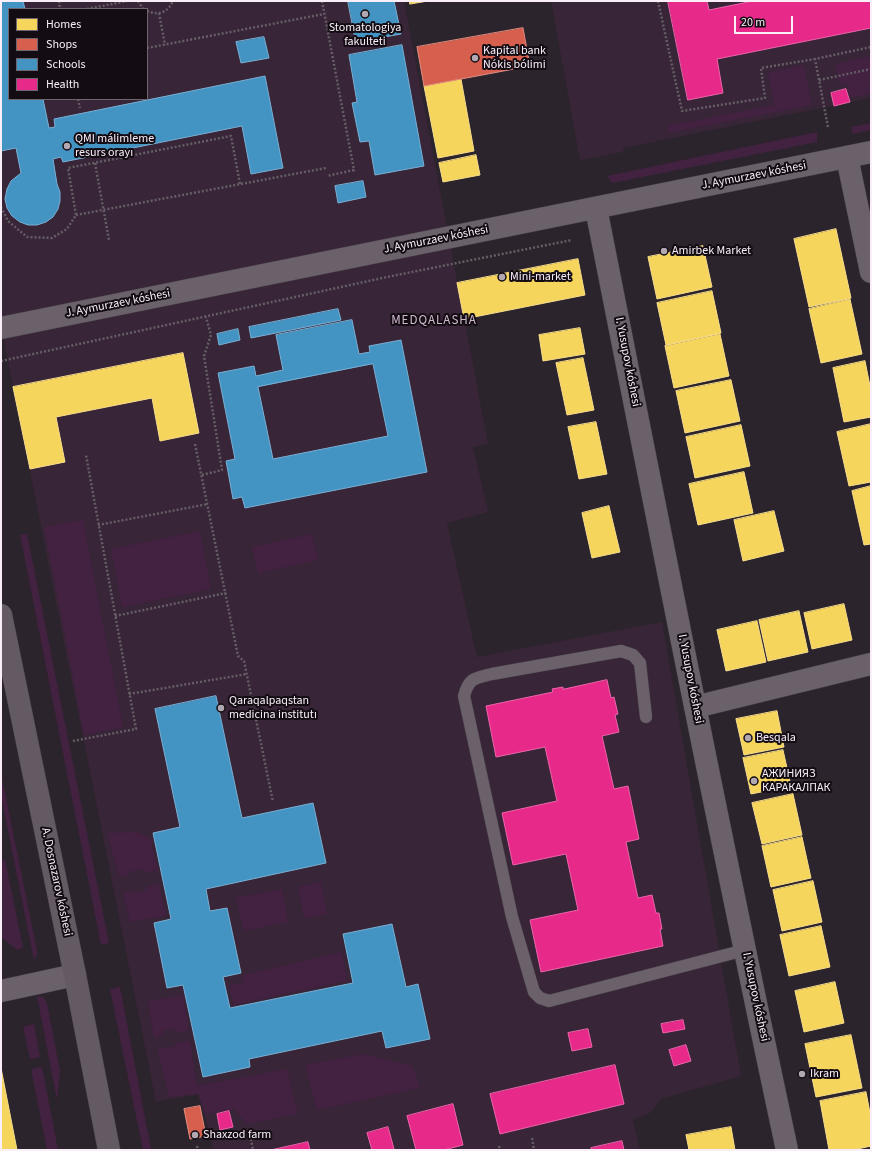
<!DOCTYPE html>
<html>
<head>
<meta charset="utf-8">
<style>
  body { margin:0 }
  #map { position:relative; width:872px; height:1151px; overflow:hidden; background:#2c242c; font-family:"Source Sans 3",sans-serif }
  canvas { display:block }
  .frame { position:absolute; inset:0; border:2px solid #faeff9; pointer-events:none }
  .legend { position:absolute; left:8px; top:8px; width:140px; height:92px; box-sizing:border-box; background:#130c13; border:1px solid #6f676f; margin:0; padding:5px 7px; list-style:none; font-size:12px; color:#faeff9 }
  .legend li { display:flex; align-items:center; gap:8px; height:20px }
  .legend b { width:20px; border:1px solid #6f676f }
  .scale { position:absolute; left:734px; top:16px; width:59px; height:18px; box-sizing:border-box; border:2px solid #faeff9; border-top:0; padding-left:5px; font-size:12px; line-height:14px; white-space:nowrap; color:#faeff9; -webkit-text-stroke:3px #130c13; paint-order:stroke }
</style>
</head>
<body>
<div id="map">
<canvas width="872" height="1151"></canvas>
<div class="frame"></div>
<ul class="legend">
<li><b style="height:11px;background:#f6d55c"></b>Homes</li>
<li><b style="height:11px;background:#d6604d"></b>Shops</li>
<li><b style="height:11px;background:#4393c3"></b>Schools</li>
<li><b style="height:11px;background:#e7298a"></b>Health</li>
</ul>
<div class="scale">20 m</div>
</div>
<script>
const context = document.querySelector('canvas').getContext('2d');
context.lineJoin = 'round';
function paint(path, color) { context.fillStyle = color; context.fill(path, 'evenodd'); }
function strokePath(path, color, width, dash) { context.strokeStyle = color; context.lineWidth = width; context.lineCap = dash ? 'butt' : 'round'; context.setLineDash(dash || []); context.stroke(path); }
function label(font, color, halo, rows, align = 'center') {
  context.font = font + ' "Source Sans 3",sans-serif'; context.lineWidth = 4; context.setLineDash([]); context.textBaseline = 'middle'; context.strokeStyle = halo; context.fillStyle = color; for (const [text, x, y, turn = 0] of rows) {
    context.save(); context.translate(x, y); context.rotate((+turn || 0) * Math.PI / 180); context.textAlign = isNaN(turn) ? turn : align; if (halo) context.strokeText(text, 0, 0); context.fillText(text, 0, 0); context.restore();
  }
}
const built = new Path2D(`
  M1,1H404L488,444L473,447L488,512L447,523L477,657L662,622L741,1076L661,1099L650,1113L633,1120L640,1150H213L205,1116L199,1094L156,1102L1,326ZM9,9H147V99H9Z
  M551,1H871V98L623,148V152L580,160Z`);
const green = new Path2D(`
  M871,56V93L850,98L846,84L840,85L835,64Z
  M804,65L812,105L668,133L667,126L774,105L768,73Z
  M871,123V130L853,134L851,127Z
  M817,132V142L612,183L607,176Z
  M83,520L123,727L84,735L44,527Z
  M200,531L211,589L122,607L111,549Z
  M27,534L109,943L101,945L20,535Z
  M312,534L318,560L258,573L252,547Z
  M1,773L37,951V955L34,960L1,796Z
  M137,832L150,838L158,870L144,873L143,869L129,872V876H119L107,833Z
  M5,860L23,947L17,950L1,937V861Z
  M321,882L327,914L304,918L298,887Z
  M159,884L166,916L130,922L123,893L130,890L131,893L147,890L146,887Z
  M282,889L288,922L244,931L236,898Z
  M342,952L347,981L233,1005L229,985L244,982L243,975Z
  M120,987L151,1149L143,1150L110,989Z
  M183,995L189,1031L175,1033L174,1028L162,1031L163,1036L154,1037L148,1001Z
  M37,996L44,998L47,1003L60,1071L57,1100Z
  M34,1024L40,1057L30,1059L23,1027Z
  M190,1041L197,1086L287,1069L298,1114L247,1124L234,1109L205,1115L198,1094L169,1097L157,1047L162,1046L163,1049L175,1046V1043Z
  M363,1054L413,1066L420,1088L317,1110L305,1065Z
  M42,1067L58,1150H47L31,1069Z`);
const homes = new Path2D(`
  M410,1H428L410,4Z
  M461,79L474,151L438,158L424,86Z
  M476,155L480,175L443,182L439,163Z
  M836,229L851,298L809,307L794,239Z
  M703,246L712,287L657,299L648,257Z
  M578,259L585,295L464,319L457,283Z
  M712,291L721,333L666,345L657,303Z
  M850,299L862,354L821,363L809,309Z
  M580,328L585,354L543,361L539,335Z
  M720,334L729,376L674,388L665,346Z
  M183,353L199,433L160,441L152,398L56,417L65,462L30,469L13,387Z
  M583,358L594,410L567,415L556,363Z
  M865,361L871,391V417L844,422L833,368Z
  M731,380L740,421L685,433L676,391Z
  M596,422L607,474L579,479L568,427Z
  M871,424V482L849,486L837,432Z
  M741,425L750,466L695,478L686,437Z
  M744,472L753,513L698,525L689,484Z
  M871,486V544L864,545L852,491Z
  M609,506L620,552L592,558L582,513Z
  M774,511L784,551L743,561L734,520Z
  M844,604L852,640L812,649L804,613Z
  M799,611L808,652L768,661L759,620Z
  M757,621L766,662L726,671L717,630Z
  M777,711L784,747L744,755L736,719Z
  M783,750L791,786L751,794L743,758Z
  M793,794L802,835L762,844L752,803Z
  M802,837L811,878L771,887L762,846Z
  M813,881L822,922L782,931L773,890Z
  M821,926L830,967L789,976L780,935Z
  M835,982L844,1023L804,1032L795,991Z
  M851,1035L862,1088L816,1097L805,1044Z
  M1,1068L17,1150H1Z
  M866,1092L871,1118V1146L853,1150H829L820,1101Z
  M731,1127L735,1150H689L686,1135Z`);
const shops = new Path2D(`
  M523,28L530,66L424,86L417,47Z
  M200,1106L206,1136L190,1139L184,1109Z`);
const schools = new Path2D(`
  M1,1H23L25,9H9V99H43L49,128L55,127L54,119L265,76L283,168L251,174L242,126L63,162L61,157L53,159L57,184L60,192V201L58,209L53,217L46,222L37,225H28L20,222L12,216L7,208L5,199L7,189L11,181L21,173L16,148L1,151Z
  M348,1H394L401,34L356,42Z
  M264,37L269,58L241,63L236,42Z
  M402,45L424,166L375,175L369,141L360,142L352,103L357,102L349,55Z
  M363,181L366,197L338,203L335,186Z
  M338,309L341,320L251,338L249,327Z
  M352,320L359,354L370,352L369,346L401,340L427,472L245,508L242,497L233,499L226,461L235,459L218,373L254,366L256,376L283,370L276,335ZM373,364L388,436L273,459L258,387Z
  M238,329L240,340L219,345L217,334Z
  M216,696L242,818L313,803L326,863L206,889L210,911L227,908L241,973L223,977L230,1008L353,983L343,934L392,924L406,987L418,984L430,1039L386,1048L382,1031L249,1059L250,1067L203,1077L183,985L167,988L154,923L171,919L153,833L180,827L155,709Z`);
const health = new Path2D(`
  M668,1H707L709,10L753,1H871V28L717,59L723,93L688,100Z
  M846,89L850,102L834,106L831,93Z
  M607,680L611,698L614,697L618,714L615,715L619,732L602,736L614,789L628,786L639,839L626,842L638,898L652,895L656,913H659L662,929H660L663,946L541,972L530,920L578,910L566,854L513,865L502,813L557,801L545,747L496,757L486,706L553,692L552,689L563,687V689Z
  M683,1020L685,1029L663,1033L661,1024Z
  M588,1029L592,1047L572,1051L568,1033Z
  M686,1045L691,1061L674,1066L669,1050Z
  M615,1065L624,1104L500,1134L490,1094Z
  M453,1104L463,1145L444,1150H416L407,1116Z
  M229,1111L233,1127L220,1130L217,1114Z
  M388,1127L394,1149L389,1150H372L367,1133Z
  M622,1141L624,1150H591V1148Z
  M308,1142L310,1150H271Z`);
const path = new Path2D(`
  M59,1L60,9
  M138,1L143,9
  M322,1L354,170L327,176
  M658,1L682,111L765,98L761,68L815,59
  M87,9L127,1
  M147,11C159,16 168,12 173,1
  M159,13L165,45
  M147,48L324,14
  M819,80L871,69
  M78,99L80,108
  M828,127L815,59L871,47
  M95,163L109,240
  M1,207L8,221L27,237L52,238L67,229L76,215L68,168L231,136L240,184
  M76,215L326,168
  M1,361L387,277L572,240
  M195,444L238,656L244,661L273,802
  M202,475L222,470L204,356L211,335L206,317
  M98,525L208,504
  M115,616L226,593
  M129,694L247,674
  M73,741L136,729L86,455
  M250,1135L253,1150
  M532,1138L534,1150
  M197,1146L198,1150
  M499,1146L500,1150`);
const service = new Path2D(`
  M646,717L640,663L633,655L621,651L492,674C476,678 469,677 464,696L512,917L534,992L540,998L549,1001L745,950`);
const minor = new Path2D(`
  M847,157L871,272
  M596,208C658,522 720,837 787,1150
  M695,707L871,664
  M1,991L75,975`);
const tertiary = new Path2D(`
  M1,328L871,152`);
const secondary = new Path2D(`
  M1,615L75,975L109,1150`);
const markers = [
  [365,14,4,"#b2a8b1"],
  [475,58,4,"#b2a8b1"],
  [67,146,4,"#b2a8b1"],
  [664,251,4,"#b2a8b1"],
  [502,277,4,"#b2a8b1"],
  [221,708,4,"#b2a8b1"],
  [748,738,4,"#b2a8b1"],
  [754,781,4,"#b2a8b1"],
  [802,1074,4,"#b2a8b1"],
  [195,1135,4,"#b2a8b1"]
];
const poiNames = [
  ["Stomatologiya",365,28,"center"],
  ["fakulteti",365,42,"center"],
  ["Kapital bank",483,51],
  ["Nókis bólimi",483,65],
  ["QMI málimleme",75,139],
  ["resurs orayı",75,153],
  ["Amirbek Market",672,251],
  ["Mini-market",510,277],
  ["Qaraqalpaqstan",229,701],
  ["medicina institutı",229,715],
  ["Besqala",756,738],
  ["АЖИНИЯЗ",762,774],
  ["КАРАКАЛПАК",762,788],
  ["Ikram",810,1074],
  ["Shaxzod farm",203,1135]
];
const streetNames = [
  ["J. Aymurzaev kóshesi",754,176,-11],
  ["J. Aymurzaev kóshesi",436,240,-11],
  ["J. Aymurzaev kóshesi",118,304,-11],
  ["I. Yusupov kóshesi",627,362,79],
  ["I. Yusupov kóshesi",690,679,79],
  ["A. Dosnazarov kóshesi",56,882,78],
  ["I. Yusupov kóshesi",755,997,78]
];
const neighbourhoodNames = [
  ["MEDQALASHA",434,321]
];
paint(built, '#382537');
paint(green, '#422141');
paint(homes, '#f6d55c');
strokePath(homes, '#f7dd8b', 1);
paint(shops, '#d6604d');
strokePath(shops, '#e18b81', 1);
paint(schools, '#4393c3');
strokePath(schools, '#7aafd3', 1);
paint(health, '#e7298a');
strokePath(health, '#ed64ab', 1);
strokePath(service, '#484148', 13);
strokePath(minor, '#484148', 23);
strokePath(tertiary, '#484148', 23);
strokePath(secondary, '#484148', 23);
strokePath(path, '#665e65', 2.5, [2, 2]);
strokePath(service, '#6b616b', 12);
strokePath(minor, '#6b616b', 22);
strokePath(tertiary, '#6b616b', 22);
strokePath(secondary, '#645a64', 22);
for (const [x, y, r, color] of markers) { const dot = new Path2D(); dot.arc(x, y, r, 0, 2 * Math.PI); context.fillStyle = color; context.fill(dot); strokePath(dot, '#130c13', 1.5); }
label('12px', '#faeff9', '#130c13', poiNames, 'left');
label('12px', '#faeff9', '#130c13', streetNames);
context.letterSpacing = '1px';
label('13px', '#ceb9cc', '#130c13', neighbourhoodNames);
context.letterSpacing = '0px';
</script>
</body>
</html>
